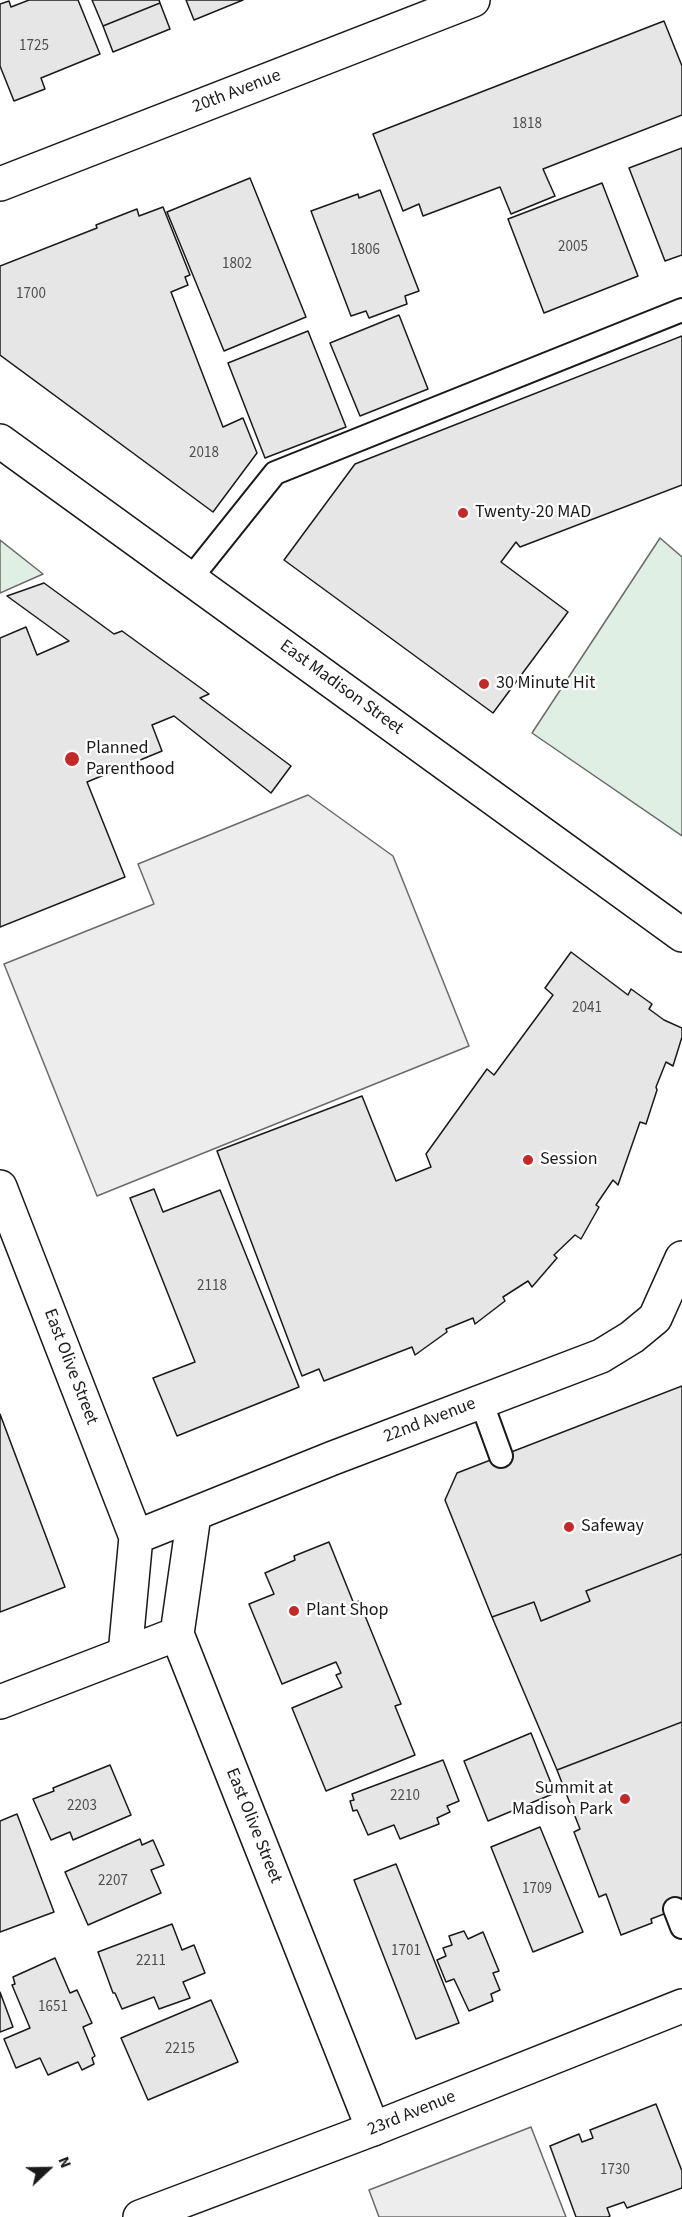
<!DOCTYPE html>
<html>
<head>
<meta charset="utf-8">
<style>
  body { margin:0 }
  #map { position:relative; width:682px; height:2217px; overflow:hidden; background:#fff; font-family:"Source Sans 3",sans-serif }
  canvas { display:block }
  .north { position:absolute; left:18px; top:2139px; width:60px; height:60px; -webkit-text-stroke:4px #fff; paint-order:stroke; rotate:68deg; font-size:16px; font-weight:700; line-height:24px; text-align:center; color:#1a1a1a }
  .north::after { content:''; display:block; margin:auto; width:21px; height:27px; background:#1a1a1a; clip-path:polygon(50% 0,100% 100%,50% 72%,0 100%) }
</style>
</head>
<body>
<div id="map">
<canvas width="682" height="2217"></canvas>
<div class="north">N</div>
</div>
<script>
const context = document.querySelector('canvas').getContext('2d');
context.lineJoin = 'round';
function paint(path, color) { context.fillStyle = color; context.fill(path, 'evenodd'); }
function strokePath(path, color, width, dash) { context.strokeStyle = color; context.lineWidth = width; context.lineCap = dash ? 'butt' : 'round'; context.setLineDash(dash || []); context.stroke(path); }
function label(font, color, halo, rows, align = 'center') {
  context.font = font + ' "Source Sans 3",sans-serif'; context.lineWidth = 4.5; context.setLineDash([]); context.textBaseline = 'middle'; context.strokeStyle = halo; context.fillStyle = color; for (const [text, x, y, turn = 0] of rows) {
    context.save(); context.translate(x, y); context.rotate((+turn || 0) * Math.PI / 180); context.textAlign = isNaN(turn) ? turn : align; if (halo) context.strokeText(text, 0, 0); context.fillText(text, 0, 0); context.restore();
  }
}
const green = new Path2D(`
  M660,538L682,557V836L532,733Z
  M0,540L43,574L0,593Z`);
const parking = new Path2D(`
  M308,795L393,856L469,1046L97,1196L4,964L154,904L138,864Z
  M531,2127L566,2217H379L369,2190Z`);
const building = new Path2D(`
  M29,0H78L100,54L41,78L45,89L14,101L0,66V4L9,1L11,7Z
  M92,0H159L160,3L103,26Z
  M186,0H243L194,20Z
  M160,3L170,29L113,52L103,26Z
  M664,21L682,66V115L543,169L555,196L511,214L500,187L423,216L419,204L403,211L373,134Z
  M682,148V255L665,261L629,168Z
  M250,178L306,317L224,351L167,212Z
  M602,183L638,276L544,313L508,219Z
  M380,190L419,291L405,296L407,304L369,318L366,311L351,316L311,211L358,194L359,198Z
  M163,207L190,275L185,277L188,285L171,292L223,427L243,418L257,453L213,512L0,355V266L97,228L96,225L137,209L139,216Z
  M399,315L428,389L360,416L330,343Z
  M308,331L346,427L265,458L228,363Z
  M682,336V485L520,547L516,542L501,562L568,612L493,713L284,560L355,464Z
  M44,583L114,634L122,631L209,694L200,698L291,766L271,793L174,716L152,725L162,751L87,782L125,877L0,927V638L26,627L37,655L69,641L7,596Z
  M571,952L628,995L631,989L652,1004L649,1009L664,1020L682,1028V1037L673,1066L666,1062L656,1087L657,1090L646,1124L640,1122L618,1185L613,1180L596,1205L599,1207L581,1239L575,1235L554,1255L557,1258L532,1287L528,1281L503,1297L505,1301L475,1324L473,1318L446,1329L447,1332L415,1355L412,1347L324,1381L319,1369L302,1376L217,1151L362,1096L396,1181L431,1167L426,1154L487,1069L494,1075L553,995L545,988Z
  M154,1189L163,1212L220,1190L299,1387L177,1436L153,1378L195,1362L130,1198Z
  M682,1386V1554L586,1591L590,1601L541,1621L534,1602L492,1617L445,1500L457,1473Z
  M0,1414L65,1587L0,1612Z
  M329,1542L354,1604L359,1601L401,1704L395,1706L415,1755L326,1791L292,1708L342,1687L336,1675L341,1673L336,1662L282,1684L249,1604L274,1594L265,1573L295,1560L294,1556Z
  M682,1554V1722L557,1770L492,1617L534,1602L541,1621L590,1601L586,1591Z
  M682,1722V1907L651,1919L652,1923L621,1935L606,1894L599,1897L574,1832L580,1829L557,1770Z
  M531,1733L555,1793L488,1821L464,1761Z
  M443,1760L459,1801L447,1806L450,1812L437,1818L439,1824L400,1839L394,1825L368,1835L357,1810L353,1811L350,1801L354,1800L352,1794Z
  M110,1765L131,1815L73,1840L70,1832L51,1840L33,1799L54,1791L53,1788Z
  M17,1814L54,1912L0,1932V1821Z
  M540,1827L583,1932L533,1952L491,1847Z
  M140,1839L142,1845L153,1840L164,1865L151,1870L161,1893L88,1925L65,1872Z
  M396,1864L459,2023L416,2039L354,1880Z
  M172,1924L182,1950L194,1945L205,1973L183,1982L190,1998L159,2009L154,1997L122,2009L115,1993H113L98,1952Z
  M464,1931L468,1939L483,1932L499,1971L493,1973L500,1990L491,1994L493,2001L469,2011L454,1979L446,1982L437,1960L446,1956L443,1948L452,1945L449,1936Z
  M55,1958L70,1993L77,1990L92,2023L83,2027L95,2056L92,2058L94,2064L82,2070L78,2062L48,2075L40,2058L16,2068L4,2039L30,2028L12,1985L15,1984L13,1977Z
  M0,1992L13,2027L0,2032Z
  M211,2000L238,2062L148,2100L121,2038Z
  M656,2104L682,2171V2188L627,2208L624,2202L607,2208L610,2216L608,2217H576L550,2146L579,2134L582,2142L593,2138L590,2130Z`);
const service = new Path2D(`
  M191,578L275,473L682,310
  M481,1401L501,1456
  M675,1909L682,1927`);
const minor = new Path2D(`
  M0,184L473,0
  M0,1187L136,1537L125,1654
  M194,1515L177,1634L373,2129
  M136,1537L333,1458L601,1356L632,1337L655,1318L682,1258
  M0,1702L177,1634`);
const primary = new Path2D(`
  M0,441L682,935
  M140,2217L373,2129L682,2006`);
const markers = [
  [463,513,6,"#c62828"],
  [484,684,6,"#c62828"],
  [72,759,8,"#c62828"],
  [528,1160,6,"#c62828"],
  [569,1527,6,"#c62828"],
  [294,1611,6,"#c62828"],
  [625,1799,6,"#c62828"]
];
const numberNames = [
  ["1725",34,47],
  ["1818",527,125],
  ["2005",573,248],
  ["1806",365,251],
  ["1802",237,265],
  ["1700",31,295],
  ["2018",204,454],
  ["2041",587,1009],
  ["2118",212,1287],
  ["2210",405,1797],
  ["2203",82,1807],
  ["2207",113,1882],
  ["1709",537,1890],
  ["1701",406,1952],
  ["2211",151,1962],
  ["1651",53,2008],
  ["2215",180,2050],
  ["1730",615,2171]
];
const streetNames = [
  ["20th Avenue",237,92,-21],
  ["East Madison Street",341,688,36],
  ["East Olive Street",70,1367,69],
  ["22nd Avenue",430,1421,-21],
  ["East Olive Street",253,1826,68],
  ["23rd Avenue",412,2114,-22]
];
const poiNames = [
  ["Twenty-20 MAD",475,513],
  ["30 Minute Hit",496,684],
  ["Planned",86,749],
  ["Parenthood",86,770],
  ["Session",540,1160],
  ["Safeway",581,1527],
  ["Plant Shop",306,1611],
  ["Summit at",613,1789,"right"],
  ["Madison Park",613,1810,"right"]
];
paint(green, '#e0efe3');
strokePath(green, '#6a6a6a', 1.5);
paint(parking, '#ededed');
strokePath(parking, '#6a6a6a', 1.5);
paint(building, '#e6e6e6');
strokePath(building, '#1a1a1a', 1.5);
strokePath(service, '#1a1a1a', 26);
strokePath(minor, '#1a1a1a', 36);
strokePath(primary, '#1a1a1a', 36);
strokePath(service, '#fff', 22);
strokePath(minor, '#fff', 33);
strokePath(primary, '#fff', 33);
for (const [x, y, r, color] of markers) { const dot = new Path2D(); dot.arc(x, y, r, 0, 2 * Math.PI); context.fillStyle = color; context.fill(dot); strokePath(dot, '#fff', 2); }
label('15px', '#4d4d4d', null, numberNames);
label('18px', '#1a1a1a', '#fff', streetNames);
label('18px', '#1a1a1a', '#fff', poiNames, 'left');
</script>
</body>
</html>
